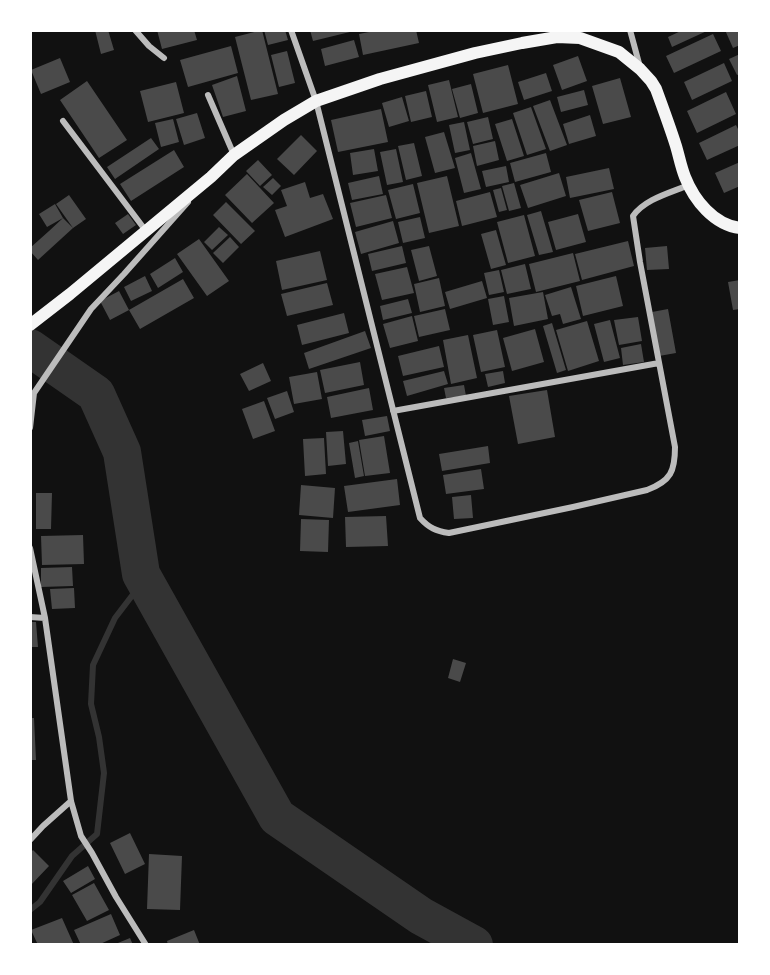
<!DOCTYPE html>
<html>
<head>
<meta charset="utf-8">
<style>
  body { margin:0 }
  #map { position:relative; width:770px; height:975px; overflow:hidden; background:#111; font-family:"Fira Sans",sans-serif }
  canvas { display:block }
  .frame { position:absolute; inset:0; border:32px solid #fff; pointer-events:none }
</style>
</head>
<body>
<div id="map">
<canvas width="770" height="975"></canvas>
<div class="frame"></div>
</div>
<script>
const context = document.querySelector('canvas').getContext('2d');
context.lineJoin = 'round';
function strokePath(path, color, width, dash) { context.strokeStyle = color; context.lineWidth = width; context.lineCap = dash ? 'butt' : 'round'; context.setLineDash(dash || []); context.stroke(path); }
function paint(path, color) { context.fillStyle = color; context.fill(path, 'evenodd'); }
const stream = new Path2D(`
  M30,910L40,902L72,856L97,834L104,773L99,737L91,704L93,665L115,618L144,580`);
const river = new Path2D(`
  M30,348L96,394L122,452L141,574L277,817L421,916L474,945`);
const building = new Path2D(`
  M95,30H108L114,50L101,54Z
  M157,30H194L197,40L162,49Z
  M262,30L278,94L251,100L235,37Z
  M264,30H285L288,40L268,45Z
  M310,30H353L354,31L313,41Z
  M379,30H416L419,43L363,55L359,34Z
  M683,30H709L672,47L668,37Z
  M725,30H740V45L733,48Z
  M713,34L721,51L674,73L666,56Z
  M354,40L359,57L325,66L321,49Z
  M231,46L238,73L188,87L180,60Z
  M287,51L295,83L279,87L271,55Z
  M740,54V74L737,75L729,59Z
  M578,56L587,81L562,90L553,65Z
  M60,58L70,82L41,94L31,70Z
  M724,63L732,81L692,100L684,82Z
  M508,65L518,104L483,113L473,74Z
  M546,73L552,91L524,100L518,82Z
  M237,76L246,111L223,117L212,85Z
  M620,78L631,117L603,124L592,86Z
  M449,80L458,117L437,122L428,85Z
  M87,81L127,140L99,158L60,100Z
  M176,82L184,113L148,122L140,91Z
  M471,84L478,113L460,118L452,89Z
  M584,90L588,105L561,112L557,97Z
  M426,91L432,117L411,122L405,96Z
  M726,92L736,114L697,133L687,111Z
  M402,97L409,121L389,127L382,103Z
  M550,100L567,145L550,151L533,106Z
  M531,107L546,149L527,155L513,113Z
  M381,109L388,142L338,152L331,120Z
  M197,113L205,138L184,145L176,119Z
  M590,115L596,136L569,144L563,124Z
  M488,117L493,139L473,144L467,122Z
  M173,119L179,142L161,147L155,123Z
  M512,119L524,156L507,161L495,124Z
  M464,122L470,150L455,153L449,125Z
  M736,125L740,133V145L707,160L699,143Z
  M444,132L455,168L435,173L425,137Z
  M301,135L317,151L294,175L277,159Z
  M151,138L159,149L115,179L107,167Z
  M495,141L499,160L477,166L473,146Z
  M414,143L422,176L406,180L398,146Z
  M374,149L378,171L353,175L350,153Z
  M396,149L403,182L387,185L380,152Z
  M174,150L184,167L131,201L120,184Z
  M471,153L481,189L464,193L455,158Z
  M546,153L551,172L515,182L510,163Z
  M258,160L272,175L260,186L246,171Z
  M740,162V186L724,193L715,173Z
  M506,166L509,182L486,187L482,171Z
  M609,168L614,189L570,198L566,177Z
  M559,173L566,196L528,208L520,185Z
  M247,174L274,203L252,223L225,195Z
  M379,176L383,194L352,200L348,183Z
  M447,176L459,226L429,233L417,183Z
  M273,178L281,186L272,195L263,187Z
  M305,182L310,198L323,194L333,219L285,237L275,210L287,206L281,190Z
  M514,183L521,208L509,211L502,186Z
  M413,184L420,213L396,219L388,190Z
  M501,188L507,210L499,212L493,190Z
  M490,192L497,217L462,226L456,201Z
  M612,192L620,223L588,231L579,200Z
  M69,195L86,219L73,228L38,260L30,251V248L49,231L63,218L73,228L56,204Z
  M386,195L392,218L356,227L350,203Z
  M226,202L255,231L241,244L213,215Z
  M55,204L63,218L47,227L39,214Z
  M541,211L553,252L539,255L527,215Z
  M128,214L136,225L123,234L115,223Z
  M578,214L586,242L556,250L548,222Z
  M524,215L535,256L508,263L497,222Z
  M420,217L425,238L403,243L398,222Z
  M393,221L399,243L361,254L355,232Z
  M219,227L228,235L212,250L204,242Z
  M496,230L506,265L491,269L481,234Z
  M230,237L239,247L223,263L213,253Z
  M199,239L229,281L207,296L177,254Z
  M628,241L634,266L582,280L575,254Z
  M402,246L406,263L372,271L368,254Z
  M429,246L437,276L419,281L411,250Z
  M667,246L669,269L647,270L645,248Z
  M320,251L327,280L282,290L276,261Z
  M573,253L580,281L536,292L529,264Z
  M175,258L183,272L158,288L150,274Z
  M525,264L531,289L507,294L501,270Z
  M407,267L414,293L382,300L375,274Z
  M499,270L504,292L489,295L484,273Z
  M145,276L152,291L131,301L124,287Z
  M616,276L623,306L583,316L576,286Z
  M439,278L445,306L420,312L414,284Z
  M183,279L194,298L140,329L129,310Z
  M740,280V309L733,310L728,282Z
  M482,281L487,298L450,309L445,292Z
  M327,283L333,305L287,316L281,294Z
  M571,287L581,319L563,324L560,314L552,316L545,295Z
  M119,291L129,310L110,320L100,301Z
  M543,292L548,319L514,326L509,298Z
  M504,296L509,322L493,325L488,299Z
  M408,299L412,313L383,320L380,306Z
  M445,309L450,330L419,337L414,316Z
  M668,309L676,353L659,356L652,312Z
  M344,313L349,333L302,345L297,325Z
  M412,316L418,341L390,348L383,324Z
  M638,317L642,341L619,345L614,320Z
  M610,320L620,358L604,362L594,324Z
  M587,321L599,361L568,371L556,330Z
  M552,323L566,370L557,373L543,326Z
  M535,329L544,362L512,371L503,338Z
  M497,330L505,367L481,372L473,335Z
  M365,331L371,348L309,369L304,353Z
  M468,335L477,378L451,384L443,340Z
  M641,344L644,362L623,365L621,348Z
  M439,346L444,367L403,376L398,356Z
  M360,362L364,385L325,393L320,370Z
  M263,363L271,381L249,391L240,374Z
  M444,371L448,384L407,396L403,381Z
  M503,371L505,383L488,387L485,374Z
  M317,372L322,399L294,404L289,377Z
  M464,385L466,396L446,398L444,388Z
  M369,388L373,410L331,418L327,397Z
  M547,390L555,437L518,444L509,396Z
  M287,391L294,412L275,419L267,398Z
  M264,401L275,431L253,439L242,409Z
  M387,416L390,431L365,436L362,420Z
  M343,431L346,464L328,466L326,432Z
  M384,436L390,473L365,476L359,440Z
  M324,438L326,474L305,476L303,439Z
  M358,441L364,476L355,478L349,443Z
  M488,446L490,463L442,471L439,454Z
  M481,469L484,489L446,494L443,475Z
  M397,479L400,505L348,512L344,486Z
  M301,485L335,488L333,518L299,515Z
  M36,493H52L51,529H36Z
  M471,495L473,518L454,519L452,497Z
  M386,516L388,546L346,547L345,517Z
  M301,519L329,520L328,552L300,551Z
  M83,535L84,564L42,565L41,536Z
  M72,567L73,586L41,587V568Z
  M74,588L75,608L52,609L50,589Z
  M30,622H36L38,647H30Z
  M453,659L466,663L460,682L448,678Z
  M30,718H34L36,760H30Z
  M130,833L145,864L125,874L110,843Z
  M33,850L49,866L30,886V853Z
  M149,854L182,856L180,910L147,909Z
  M88,866L95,879L71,893L63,881Z
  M94,883L109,910L87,921L72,895Z
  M111,914L120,935L98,945H81L74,930Z
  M62,918L74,945H38L31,930Z
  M194,930L200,945H168L167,941Z
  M130,938L133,945H113Z`);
const minor = new Path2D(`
  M135,30L149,46L164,58
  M291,30L316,101L420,518C429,528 436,531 449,533L573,507L647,490C671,481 675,471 675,447L640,262L633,216C645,199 670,193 689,185
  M630,30L640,67
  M208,95L234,155
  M63,121L146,231
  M393,411L659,363
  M30,428L34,393L91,309L124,274L188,202
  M30,548L45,618L71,801L81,836L92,853L116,897L146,945
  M30,617L45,618
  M30,840L43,826L71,801`);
const secondary = new Path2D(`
  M30,325L70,294L211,177L234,155L284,120L316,101L380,79L475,53L522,43L557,37L580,38L619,52L640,69L651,81L656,89C663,108 670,127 676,146C679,156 681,167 685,177C694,200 714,225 740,228`);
strokePath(stream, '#333', 6);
strokePath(river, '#333', 38);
paint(building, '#4a4a4a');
strokePath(minor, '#bcbcbc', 6);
strokePath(secondary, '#f5f5f5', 12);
</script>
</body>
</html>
